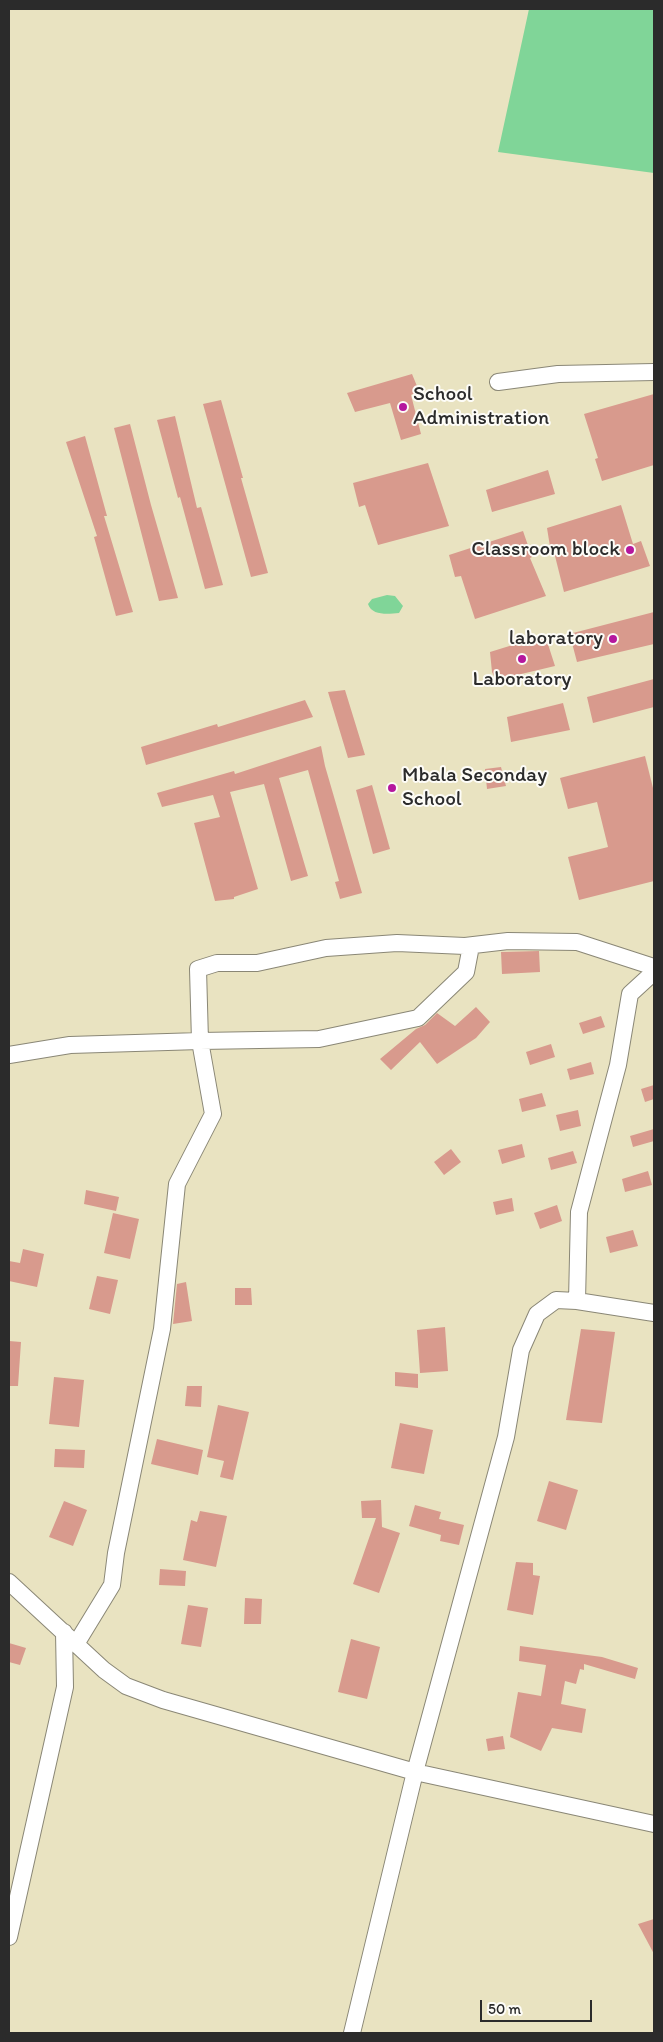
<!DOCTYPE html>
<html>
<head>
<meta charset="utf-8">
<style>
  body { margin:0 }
  #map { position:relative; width:663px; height:2042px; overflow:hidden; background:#e9e3c1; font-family:Itim,sans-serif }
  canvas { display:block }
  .frame { position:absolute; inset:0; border:10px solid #2b2b2b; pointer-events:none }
  .scale { position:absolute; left:480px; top:2000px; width:112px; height:22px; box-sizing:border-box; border:2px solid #2b2b2b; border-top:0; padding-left:6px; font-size:15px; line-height:18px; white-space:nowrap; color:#2b2b2b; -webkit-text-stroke:4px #fdfcf7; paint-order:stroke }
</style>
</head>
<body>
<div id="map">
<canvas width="663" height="2042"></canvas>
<div class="frame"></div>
<div class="scale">50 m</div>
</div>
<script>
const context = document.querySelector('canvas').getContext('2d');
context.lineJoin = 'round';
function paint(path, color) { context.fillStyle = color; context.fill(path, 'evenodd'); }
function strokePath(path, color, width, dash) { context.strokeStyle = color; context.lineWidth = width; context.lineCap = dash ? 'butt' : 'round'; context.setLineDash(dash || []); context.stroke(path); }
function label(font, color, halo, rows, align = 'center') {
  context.font = font + ' Itim,sans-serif'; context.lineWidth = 4; context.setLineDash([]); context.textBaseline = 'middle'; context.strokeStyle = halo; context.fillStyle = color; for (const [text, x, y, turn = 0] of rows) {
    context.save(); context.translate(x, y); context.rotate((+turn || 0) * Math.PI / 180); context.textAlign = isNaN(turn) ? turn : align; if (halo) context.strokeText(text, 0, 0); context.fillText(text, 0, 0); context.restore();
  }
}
const green = new Path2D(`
  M529,9H654V173L498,152Z
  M387,595L395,596L403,606L399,613C388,614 372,616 368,604L372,599Z`);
const building = new Path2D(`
  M412,374L419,391L411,395L421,434L401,440L390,403L355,412L347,393Z
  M654,394V465L602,481L595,459L598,458L584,414Z
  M221,400L243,478H241L268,573L251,577L203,404Z
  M175,416L197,508L201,507L223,585L205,589L180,497L178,498L157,420Z
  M130,424L151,505L178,598L159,601L114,428Z
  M85,436L107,516H104L133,612L116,616L94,537L97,536L66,442Z
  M428,463L449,526L378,545L365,505L359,507L353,483Z
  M548,470L555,494L492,512L486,490Z
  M621,505L633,544L641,541L650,566L564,592L554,552L551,553L547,528Z
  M523,531L532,557L530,558L546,596L475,619L461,576L455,577L449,555Z
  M654,612V644L577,662L572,643L575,642L573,633Z
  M545,635L555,666L496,680L492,672L490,652Z
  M654,679V707L593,723L587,697Z
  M345,690L365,755L348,758L328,692Z
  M305,700L313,717L146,765L141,747L217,724L218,727Z
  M563,703L570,730L511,742L507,717Z
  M321,746L325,766L362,893L340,899L335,882L339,881L308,770L279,778L308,876L291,881L264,784L230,792L258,889L234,897V899L215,901L194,823L220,817L213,795L162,807L157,793L234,771L235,774Z
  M645,756L654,792V881L579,900L568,857L608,847L597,802L568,809L560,778Z
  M501,767L506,786L487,789L485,769Z
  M372,785L390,849L373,854L356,790Z
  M539,951L540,972L502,974L501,952Z
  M476,1007L490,1022L476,1038L437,1064L420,1042L391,1070L380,1059L416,1029L425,1025L437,1013L455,1026Z
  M601,1016L605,1027L583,1034L579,1023Z
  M551,1044L555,1057L530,1065L526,1052Z
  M591,1062L594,1074L570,1080L567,1069Z
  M654,1085V1099L645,1102L641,1089Z
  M542,1093L546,1106L522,1112L519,1099Z
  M578,1110L581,1126L560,1131L556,1115Z
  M654,1129V1141L633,1147L630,1136Z
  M522,1144L525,1157L502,1164L498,1150Z
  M451,1149L461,1162L444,1175L434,1162Z
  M573,1151L577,1163L551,1170L548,1158Z
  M648,1171L652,1185L625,1192L622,1179Z
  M86,1190L119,1197L116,1211L84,1204Z
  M512,1198L514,1211L496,1215L493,1202Z
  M557,1205L562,1221L540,1229L534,1213Z
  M113,1213L139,1219L130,1259L104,1253Z
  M633,1230L638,1246L610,1253L606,1237Z
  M23,1249L44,1254L37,1287L9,1281V1261L20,1263Z
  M97,1276L118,1280L110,1314L89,1309Z
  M186,1282L192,1321L173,1324L177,1284Z
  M235,1288H251L252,1305H235Z
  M445,1327L448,1371L420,1373L417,1330Z
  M581,1329L615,1332L602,1423L566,1420Z
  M9,1341L21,1342L18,1386H9Z
  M395,1372L418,1374V1388L395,1386Z
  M54,1377L84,1380L79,1427L49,1424Z
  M187,1386H202L201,1407L185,1406Z
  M218,1405L249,1412L233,1480L220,1477L224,1461L207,1457Z
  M400,1423L433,1430L424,1474L391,1468Z
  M157,1439L203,1450L198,1475L151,1464Z
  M55,1449L85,1450L84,1468L54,1467Z
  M549,1481L578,1490L566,1530L537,1521Z
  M381,1500L382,1527L400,1533L379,1593L353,1584L376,1518H362L361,1501Z
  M64,1501L87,1510L73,1546L49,1537Z
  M415,1505L441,1512L439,1519L464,1525L459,1545L440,1541L441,1535L409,1526Z
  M200,1511L227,1516L216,1567L183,1560L191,1520L197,1522Z
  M516,1562L533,1563V1575L540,1576L533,1615L507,1610Z
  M160,1569L186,1571L185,1586L159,1585Z
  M245,1598L262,1599L261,1624H244Z
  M188,1605L208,1608L201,1647L181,1644Z
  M351,1639L380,1647L367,1699L338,1692Z
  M9,1643L26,1648L20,1665L9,1662Z
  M520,1646L602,1657L638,1668L635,1679L584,1664V1670L580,1669L576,1684L565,1681L561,1704L586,1709L582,1733L552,1728L541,1751L510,1737L518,1692L541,1696L546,1665L519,1661Z
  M503,1736L505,1749L488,1751L486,1739Z
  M654,1919V1954L638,1924Z`);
const street = new Path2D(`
  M498,382L558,374L654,372
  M9,1055L70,1045L200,1041L198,969L217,963H257L326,948L397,943L465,946L508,941L577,942L654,967
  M577,1301L579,1212L618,1065L630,994L654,972
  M9,1582L104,1670L126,1686L163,1700L415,1772L654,1824
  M76,1644L112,1585L116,1553L162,1329L177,1184L213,1114L200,1041L319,1039L418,1018L466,972L471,946
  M9,1937L65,1687L64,1632
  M352,2033L415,1772L506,1437L521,1350L537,1314L556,1300L577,1301L654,1313`);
const markers = [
  [403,407,5,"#b5179e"],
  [630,550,5,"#b5179e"],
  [613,639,5,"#b5179e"],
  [522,659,5,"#b5179e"],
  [392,788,5,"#b5179e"]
];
const poiNames = [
  ["School",413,395],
  ["Administration",413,419],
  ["Classroom block",620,550,"right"],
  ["laboratory",603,639,"right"],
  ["Laboratory",522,680,"center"],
  ["Mbala Seconday",402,776],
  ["School",402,800]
];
paint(green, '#80d598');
paint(building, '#d89a8d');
strokePath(street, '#8a8776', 18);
strokePath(street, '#fff', 16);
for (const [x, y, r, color] of markers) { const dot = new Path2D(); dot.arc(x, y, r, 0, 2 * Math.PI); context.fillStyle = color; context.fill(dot); strokePath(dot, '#fdfcf7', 2); }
label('21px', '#2b2b2b', '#fdfcf7', poiNames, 'left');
</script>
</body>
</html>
